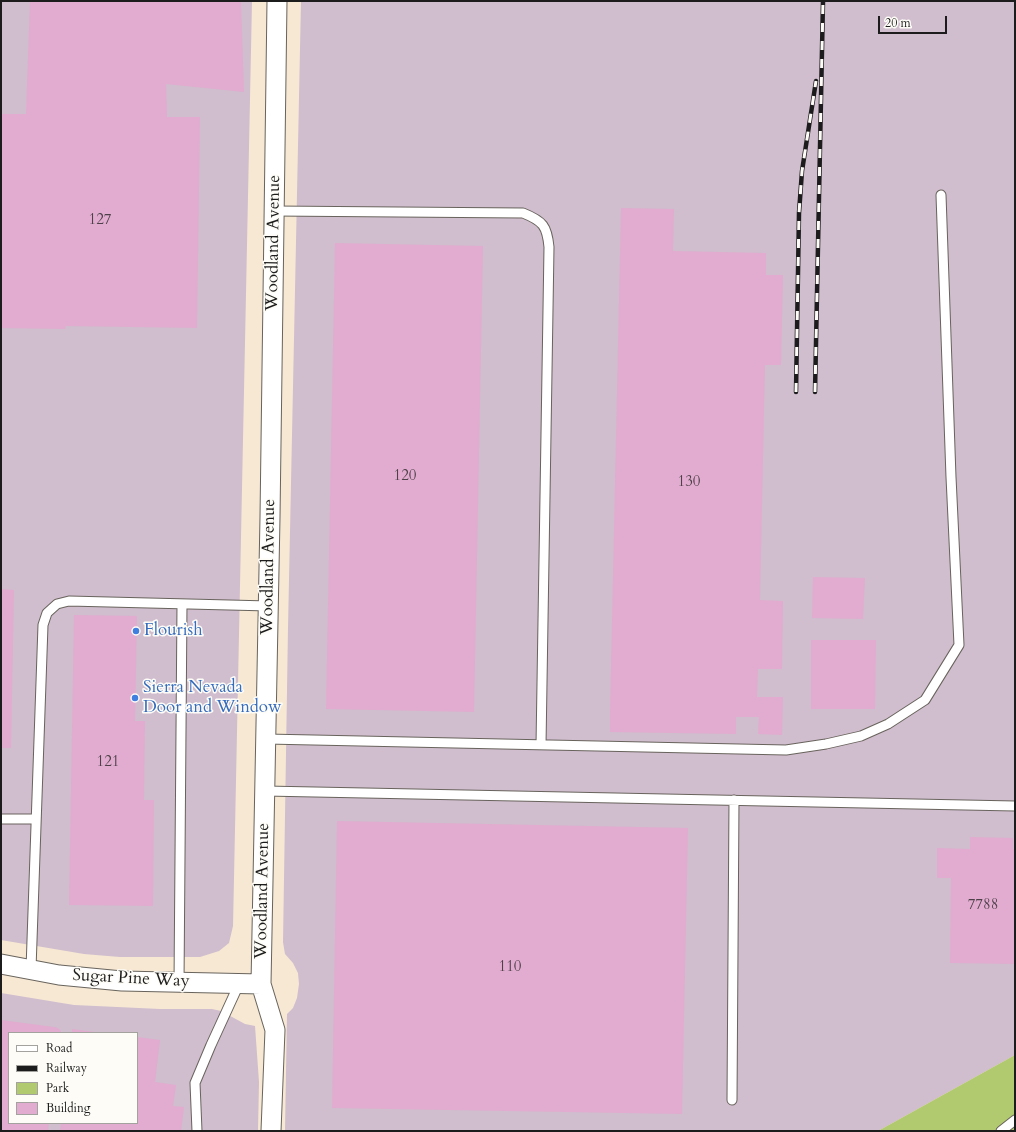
<!DOCTYPE html>
<html>
<head>
<meta charset="utf-8">
<style>
  body { margin:0 }
  #map { position:relative; width:1016px; height:1132px; overflow:hidden; background:#f6e8d3; font-family:Cardo,serif }
  canvas { display:block }
  .frame { position:absolute; inset:0; border:2px solid #1c1c1c; pointer-events:none }
  .legend { position:absolute; left:8px; top:1032px; width:130px; height:92px; box-sizing:border-box; background:#fdfcf7; border:1px solid #a3a29f; margin:0; padding:5px 7px; list-style:none; font-size:12px; color:#1c1c1c }
  .legend li { display:flex; align-items:center; gap:8px; height:20px }
  .legend b { width:20px; border:1px solid #a3a29f }
  .scale { position:absolute; left:878px; top:16px; width:69px; height:18px; box-sizing:border-box; border:2px solid #1c1c1c; border-top:0; padding-left:5px; font-size:12px; line-height:14px; white-space:nowrap; color:#1c1c1c; -webkit-text-stroke:3px #fdfcf7; paint-order:stroke }
</style>
</head>
<body>
<div id="map">
<canvas width="1016" height="1132"></canvas>
<div class="frame"></div>
<ul class="legend">
<li><b style="height:5px;background:#fff"></b>Road</li>
<li><b style="height:5px;background:#1c1c1c"></b>Railway</li>
<li><b style="height:11px;background:#b2ca6f"></b>Park</li>
<li><b style="height:11px;background:#e1accf"></b>Building</li>
</ul>
<div class="scale">20 m</div>
</div>
<script>
const context = document.querySelector('canvas').getContext('2d');
context.lineJoin = 'round';
function paint(path, color) { context.fillStyle = color; context.fill(path, 'evenodd'); }
function strokePath(path, color, width, dash) { context.strokeStyle = color; context.lineWidth = width; context.lineCap = dash ? 'butt' : 'round'; context.setLineDash(dash || []); context.stroke(path); }
function label(font, color, halo, rows, align = 'center') {
  context.font = font + ' Cardo,serif'; context.lineWidth = 3; context.setLineDash([]); context.textBaseline = 'middle'; context.strokeStyle = halo; context.fillStyle = color; for (const [text, x, y, turn = 0] of rows) {
    context.save(); context.translate(x, y); context.rotate((+turn || 0) * Math.PI / 180); context.textAlign = isNaN(turn) ? turn : align; if (halo) context.strokeText(text, 0, 0); context.fillText(text, 0, 0); context.restore();
  }
}
const industrial = new Path2D(`
  M1,1H252L233,926L229,943L219,951L200,957H120L84,954L1,940Z
  M301,1H1015V1055L878,1131H285L287,1014L293,1008L297,998L299,984L298,973L293,963L285,954L283,942L288,628Z
  M1,993L74,1005L160,1009H212L221,1011L245,1024L255,1026L259,1082L258,1131H1ZM9,1033H137V1123H9Z`);
const green = new Path2D(`
  M1015,1055V1131H878Z`);
const building = new Path2D(`
  M30,1H241L244,92L166,84L167,117H200L197,328L66,326L65,329L1,328V114H26Z
  M621,208L674,209L673,251L766,253V275H783L781,365H765L760,600L783,601L782,669H758L757,697H783L782,735L758,734L759,717H736V734L610,732V714Z
  M335,243L483,246L474,712L326,709Z
  M813,577L865,578L863,619L812,618Z
  M1,589L14,590L11,748H1Z
  M74,615L137,616L135,721H145L144,800H154L153,906L69,905Z
  M811,640H876L875,709H811Z
  M337,821L688,828L682,1114L332,1108Z
  M970,837L1013,838V849H1015V964L950,963L951,878H937V848L970,849Z
  M1,1020L54,1027L58,1028L61,1031V1033H9V1123H49L48,1131H1Z
  M72,1029L95,1032V1033H72Z
  M137,1037L160,1040L155,1082L176,1085L173,1106L184,1107L181,1131H60L61,1123H137Z`);
const service = new Path2D(`
  M274,211L523,213C543,221 547,226 549,247L541,745
  M266,739L786,750L826,744L861,736L888,724L925,700L959,645L951,477L941,195
  M265,791L1015,806
  M1,819H36
  M31,969L43,625L47,613L57,604L69,601L269,606
  M179,983L182,604
  M732,1100L734,800
  M197,1131L195,1083L211,1045L239,984
  M1001,1131L1015,1120`);
const minor = new Path2D(`
  M1,964L59,975L122,981L261,984
  M271,1131L275,1030L261,984L270,517L277,1`);
const rail = new Path2D(`
  M796,392L799,213L802,171L816,81
  M815,392L823,1`);
const markers = [
  [136,631,4,"#3f7fe0"],
  [135,698,4,"#3f7fe0"]
];
const numberNames = [
  ["127",100,221],
  ["120",405,477],
  ["130",689,483],
  ["121",108,763],
  ["7788",983,906],
  ["110",510,968]
];
const streetNames = [
  ["Woodland Avenue",274,243,-89],
  ["Woodland Avenue",269,567,-89],
  ["Woodland Avenue",263,891,-89],
  ["Sugar Pine Way",131,979,3]
];
const shopNames = [
  ["Flourish",144,631],
  ["Sierra Nevada",143,688],
  ["Door and Window",143,708]
];
paint(industrial, '#d0bdce');
paint(green, '#b2ca6f');
paint(building, '#e1accf');
strokePath(service, '#68635c', 11);
strokePath(minor, '#68635c', 21);
strokePath(service, '#fff', 9);
strokePath(minor, '#fff', 19);
strokePath(rail, '#1c1c1c', 4.5);
strokePath(rail, '#fdfcf7', 3, [9]);
for (const [x, y, r, color] of markers) { const dot = new Path2D(); dot.arc(x, y, r, 0, 2 * Math.PI); context.fillStyle = color; context.fill(dot); strokePath(dot, '#fdfcf7', 1.5); }
label('15px', '#4d4049', null, numberNames);
label('17px', '#1c1c1c', '#fdfcf7', streetNames);
label('17px', '#366cbe', '#fdfcf7', shopNames, 'left');
</script>
</body>
</html>
